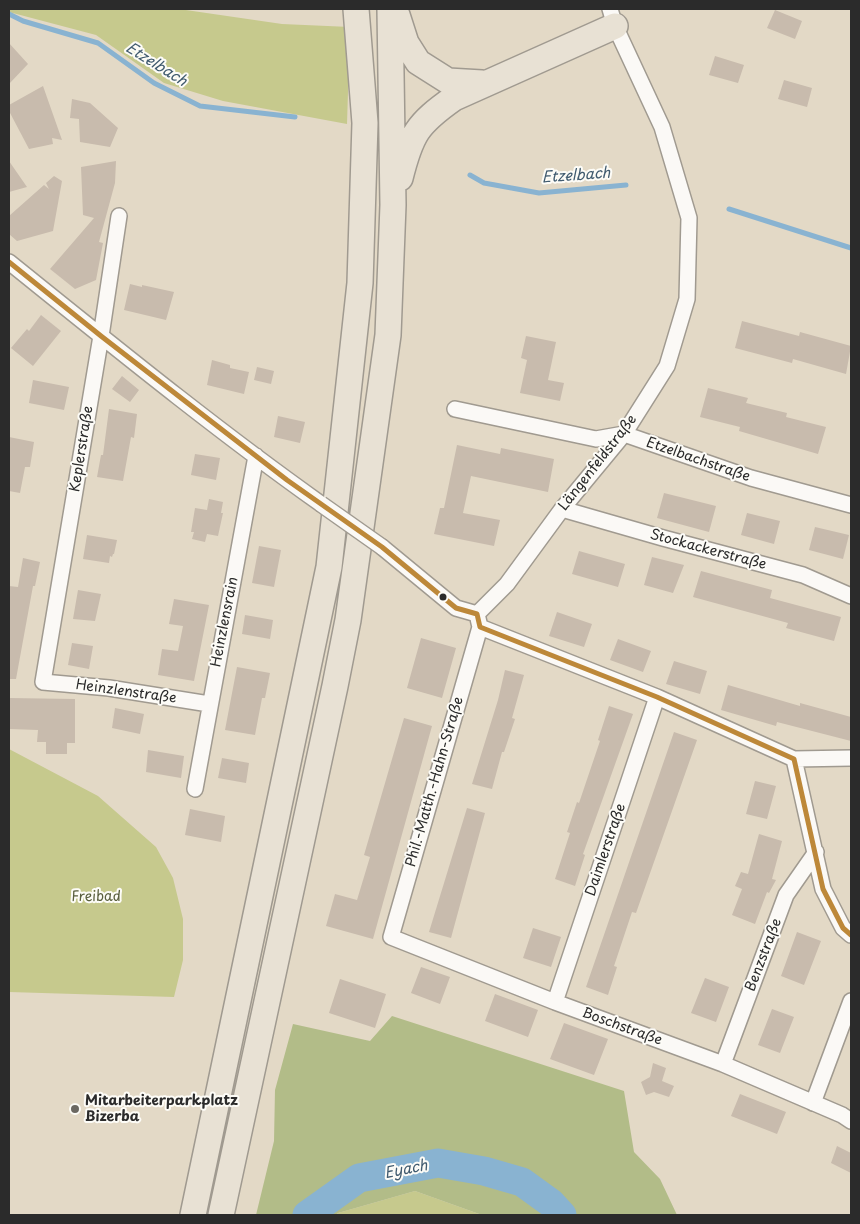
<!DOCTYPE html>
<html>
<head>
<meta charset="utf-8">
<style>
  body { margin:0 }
  #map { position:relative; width:860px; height:1224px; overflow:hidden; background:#e3d9c6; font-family:"Playpen Sans",sans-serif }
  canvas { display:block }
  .frame { position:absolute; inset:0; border:10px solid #2b2b2b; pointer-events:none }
</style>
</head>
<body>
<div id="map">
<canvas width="860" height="1224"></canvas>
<div class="frame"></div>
</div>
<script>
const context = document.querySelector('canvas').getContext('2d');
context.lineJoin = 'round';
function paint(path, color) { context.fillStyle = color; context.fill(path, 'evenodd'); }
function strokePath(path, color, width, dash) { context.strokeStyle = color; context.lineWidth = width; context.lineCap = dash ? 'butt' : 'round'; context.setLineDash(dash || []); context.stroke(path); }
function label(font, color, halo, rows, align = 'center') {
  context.font = font + ' "Playpen Sans",sans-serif'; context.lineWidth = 4; context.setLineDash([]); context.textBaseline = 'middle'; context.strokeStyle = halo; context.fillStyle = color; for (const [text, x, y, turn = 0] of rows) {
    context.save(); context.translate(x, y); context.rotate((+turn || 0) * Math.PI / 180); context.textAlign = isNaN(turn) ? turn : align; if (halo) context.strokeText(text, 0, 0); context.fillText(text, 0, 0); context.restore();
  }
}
const green = new Path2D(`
  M9,9H179L282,24L350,27L347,124L223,101L164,83L96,35L9,12Z
  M9,749L98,796L156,847L173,878L183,919V960L174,997L9,992Z
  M415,1191L482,1215H336L338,1213Z`);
const forest = new Path2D(`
  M392,1016L624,1091L634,1152L660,1179L677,1215H482L415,1191L338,1213L336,1215H256L274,1141L275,1090L293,1024L370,1041Z`);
const stream = new Path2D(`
  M9,14L23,21L98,43L154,83L200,106L295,117
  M470,175L484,183L539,193L626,185
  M729,209L851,248`);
const river = new Path2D(`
  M307,1215L359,1178L438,1163L484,1171L522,1182L551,1203L562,1215`);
const building = new Path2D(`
  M775,10L802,21L795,39L767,28Z
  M9,43L28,64L9,84Z
  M715,56L744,65L738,83L709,75Z
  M784,80L812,88L807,107L778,99Z
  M43,86L62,140L52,138L53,144L29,149L9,111V105Z
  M72,99L90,103L118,128L110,147L80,142L79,119L70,118Z
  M9,161L27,187L9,192Z
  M116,161L115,183L99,242L103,243L96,280L75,289L50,269L94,218L83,215L81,167Z
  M54,176L62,181L53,231L17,241L9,234V216L44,185L49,189L46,183Z
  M130,284L142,287V285L174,292L166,320L124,310Z
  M41,315L61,331L33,366L11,348L27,329L29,331Z
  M742,321L799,336L800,332L851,346L846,374L793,359L792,363L735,348Z
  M526,336L556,342L548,380L564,383L560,401L520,393L527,360L521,358Z
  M212,360L230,365V368L249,372L244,394L207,385Z
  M257,367L274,371L271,384L254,380Z
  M122,376L139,390L130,402L112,389Z
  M33,380L69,387L64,410L29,403Z
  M708,388L748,398L746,403L787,413L786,417L826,427L818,454L739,431L740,427L700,417Z
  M109,409L137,414L134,438L131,437L123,481L97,477L101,455H103Z
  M278,416L305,422L300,443L274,437Z
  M9,437L34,442L30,467H25L20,493L9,491Z
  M457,445L500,454L501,448L554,459L548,492L471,476L463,513L500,520L494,546L434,534L440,508H444Z
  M195,454L220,458L216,480L191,475Z
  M664,493L716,506L709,532L657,518Z
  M209,499L223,502L221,513H223L218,536L207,534L205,542L192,539L194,532H191L195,508L207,510Z
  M747,513L780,521L774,544L741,535Z
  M815,527L849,535L843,559L809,550Z
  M87,535L117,540L114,554H113L112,557L110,556L109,563L83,559Z
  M259,546L281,550L274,587L252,583Z
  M579,551L625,564L618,587L572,574Z
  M652,557L684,565L673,593L644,585Z
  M23,558L40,562L35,586H33L16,679H9V586L18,587Z
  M701,571L772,590L770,598L841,617L834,641L786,628L788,623L693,597Z
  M78,590L101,594L95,621L73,619Z
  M174,599L209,605L194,681L158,675L162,649L178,651L183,626L169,624Z
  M557,612L592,624L584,647L549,636Z
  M245,615L273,620L270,639L242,634Z
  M421,638L456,648L442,698L407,688Z
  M618,639L651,651L643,672L610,660Z
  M72,643L93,646L89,669L68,665Z
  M674,661L707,671L700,694L666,684Z
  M237,667L270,673L265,698H262L255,735L225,730Z
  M505,670L524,675L512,718L515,719L504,752H502L492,789L472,784L498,700Z
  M728,685L800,706V703L851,717V741L777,722L776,726L721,710Z
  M9,698L75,699V743H67V754H46V742H37L38,730L9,729Z
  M609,706L633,714L583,854L585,855L575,886L555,879L570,833L567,832L577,802L579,803L600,741L598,740Z
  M115,708L144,714L140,734L112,728Z
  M404,718L432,726L373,939L326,926L335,894L357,900L370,857L364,855Z
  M674,732L697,740L636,913L632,912L614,966L617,967L608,995L586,987Z
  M148,750L184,756L181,778L146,772Z
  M222,758L249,763L246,783L218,778Z
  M755,781L776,786L767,819L746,814Z
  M467,808L485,813L451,938L429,932Z
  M190,809L225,816L221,842L185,835Z
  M759,834L782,841L772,879L776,880L769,893L767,892L755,924L732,915L742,889L735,886L741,872L748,874Z
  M533,928L561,937L551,967L523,958Z
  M797,932L821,941L804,985L781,976Z
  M421,967L450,977L440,1004L411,993Z
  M705,978L729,987L716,1022L691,1013Z
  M340,979L386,994L375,1028L329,1013Z
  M495,994L538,1010L528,1037L485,1021Z
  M772,1009L794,1017L780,1053L758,1045Z
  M564,1023L608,1039L594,1075L550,1059Z
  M653,1063L666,1068L662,1081L674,1086L669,1097L654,1092L646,1095L641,1082L650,1077Z
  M740,1094L786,1112L777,1134L731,1116Z
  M837,1146L851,1153V1173L831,1163Z`);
const minor = new Path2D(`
  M119,216L101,336L43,682L109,688L209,704
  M9,262C111,344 214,428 321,504
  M455,409L596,439L624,434L751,478L851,505
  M562,509L663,538L803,575L851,596
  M382,547L456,608L477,614
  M477,614L480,627L391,937L555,1002L723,1064L842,1115L851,1121
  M477,614L507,584L562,509L624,434L667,366L687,299L689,218L662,127L615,26L610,9
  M480,627L657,697L794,759L851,758
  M794,759L823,889L843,928L851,935
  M195,789L256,456
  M555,1002L657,697
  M723,1064L786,895L816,852
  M813,1103L851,1001`);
const trunk = new Path2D(`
  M397,15L406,43L418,62L448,81L482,83
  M400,178C411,134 417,124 454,98L615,26
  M193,1215L329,567L360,283L365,123L356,9
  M221,1215L335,686L348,620L388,335L393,205L390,9`);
const minorBridge = new Path2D(`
  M321,504L382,547`);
const bus1 = new Path2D(`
  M9,262L101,336L287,480L382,547L456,608L477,614L480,627L657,697L794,759L823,889L843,928L851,935`);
const markers = [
  [443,597,4.5,"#2b2b2b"],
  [75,1109,5,"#6b6861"]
];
const streetNames = [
  ["Keplerstraße",82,449,-81],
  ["Etzelbachstraße",698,460,19],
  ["Längenfeldstraße",598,463,-52],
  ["Stockackerstraße",708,550,15],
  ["Heinzlensrain",225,622,-79],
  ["Heinzlenstraße",126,692,8],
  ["Phil.-Matth.-Hahn-Straße",435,782,-74],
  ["Daimlerstraße",606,850,-71],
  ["Benzstraße",764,955,-69],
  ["Boschstraße",622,1027,20]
];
const parkNames = [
  ["Freibad",96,897]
];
const poiNames = [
  ["Mitarbeiterparkplatz",85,1101],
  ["Bizerba",85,1117]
];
const waterNames = [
  ["Etzelbach",156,65,32],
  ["Etzelbach",576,176,-4],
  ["Eyach",406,1170,-11]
];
paint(green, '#c6c98d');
paint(forest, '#b2bc88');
strokePath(stream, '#89b3d1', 5);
strokePath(river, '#89b3d1', 29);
paint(building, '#c8bbad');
strokePath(minor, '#a09a90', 18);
strokePath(trunk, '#a09a90', 28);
strokePath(minor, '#fbf9f6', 15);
strokePath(trunk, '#e8e1d4', 25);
strokePath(minorBridge, '#a09a90', 18, []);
strokePath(minorBridge, '#fbf9f6', 15);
strokePath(bus1, '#bd8839', 5);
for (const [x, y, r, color] of markers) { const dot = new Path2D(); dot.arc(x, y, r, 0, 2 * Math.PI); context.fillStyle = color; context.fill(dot); strokePath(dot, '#fdfcf7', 2); }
label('14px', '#2b2b2b', '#fdfcf7', streetNames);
label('14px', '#595e3d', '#fdfcf7', parkNames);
label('bold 14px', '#2b2b2b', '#fdfcf7', poiNames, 'left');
label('italic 15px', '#415b6f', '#fdfcf7', waterNames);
</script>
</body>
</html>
